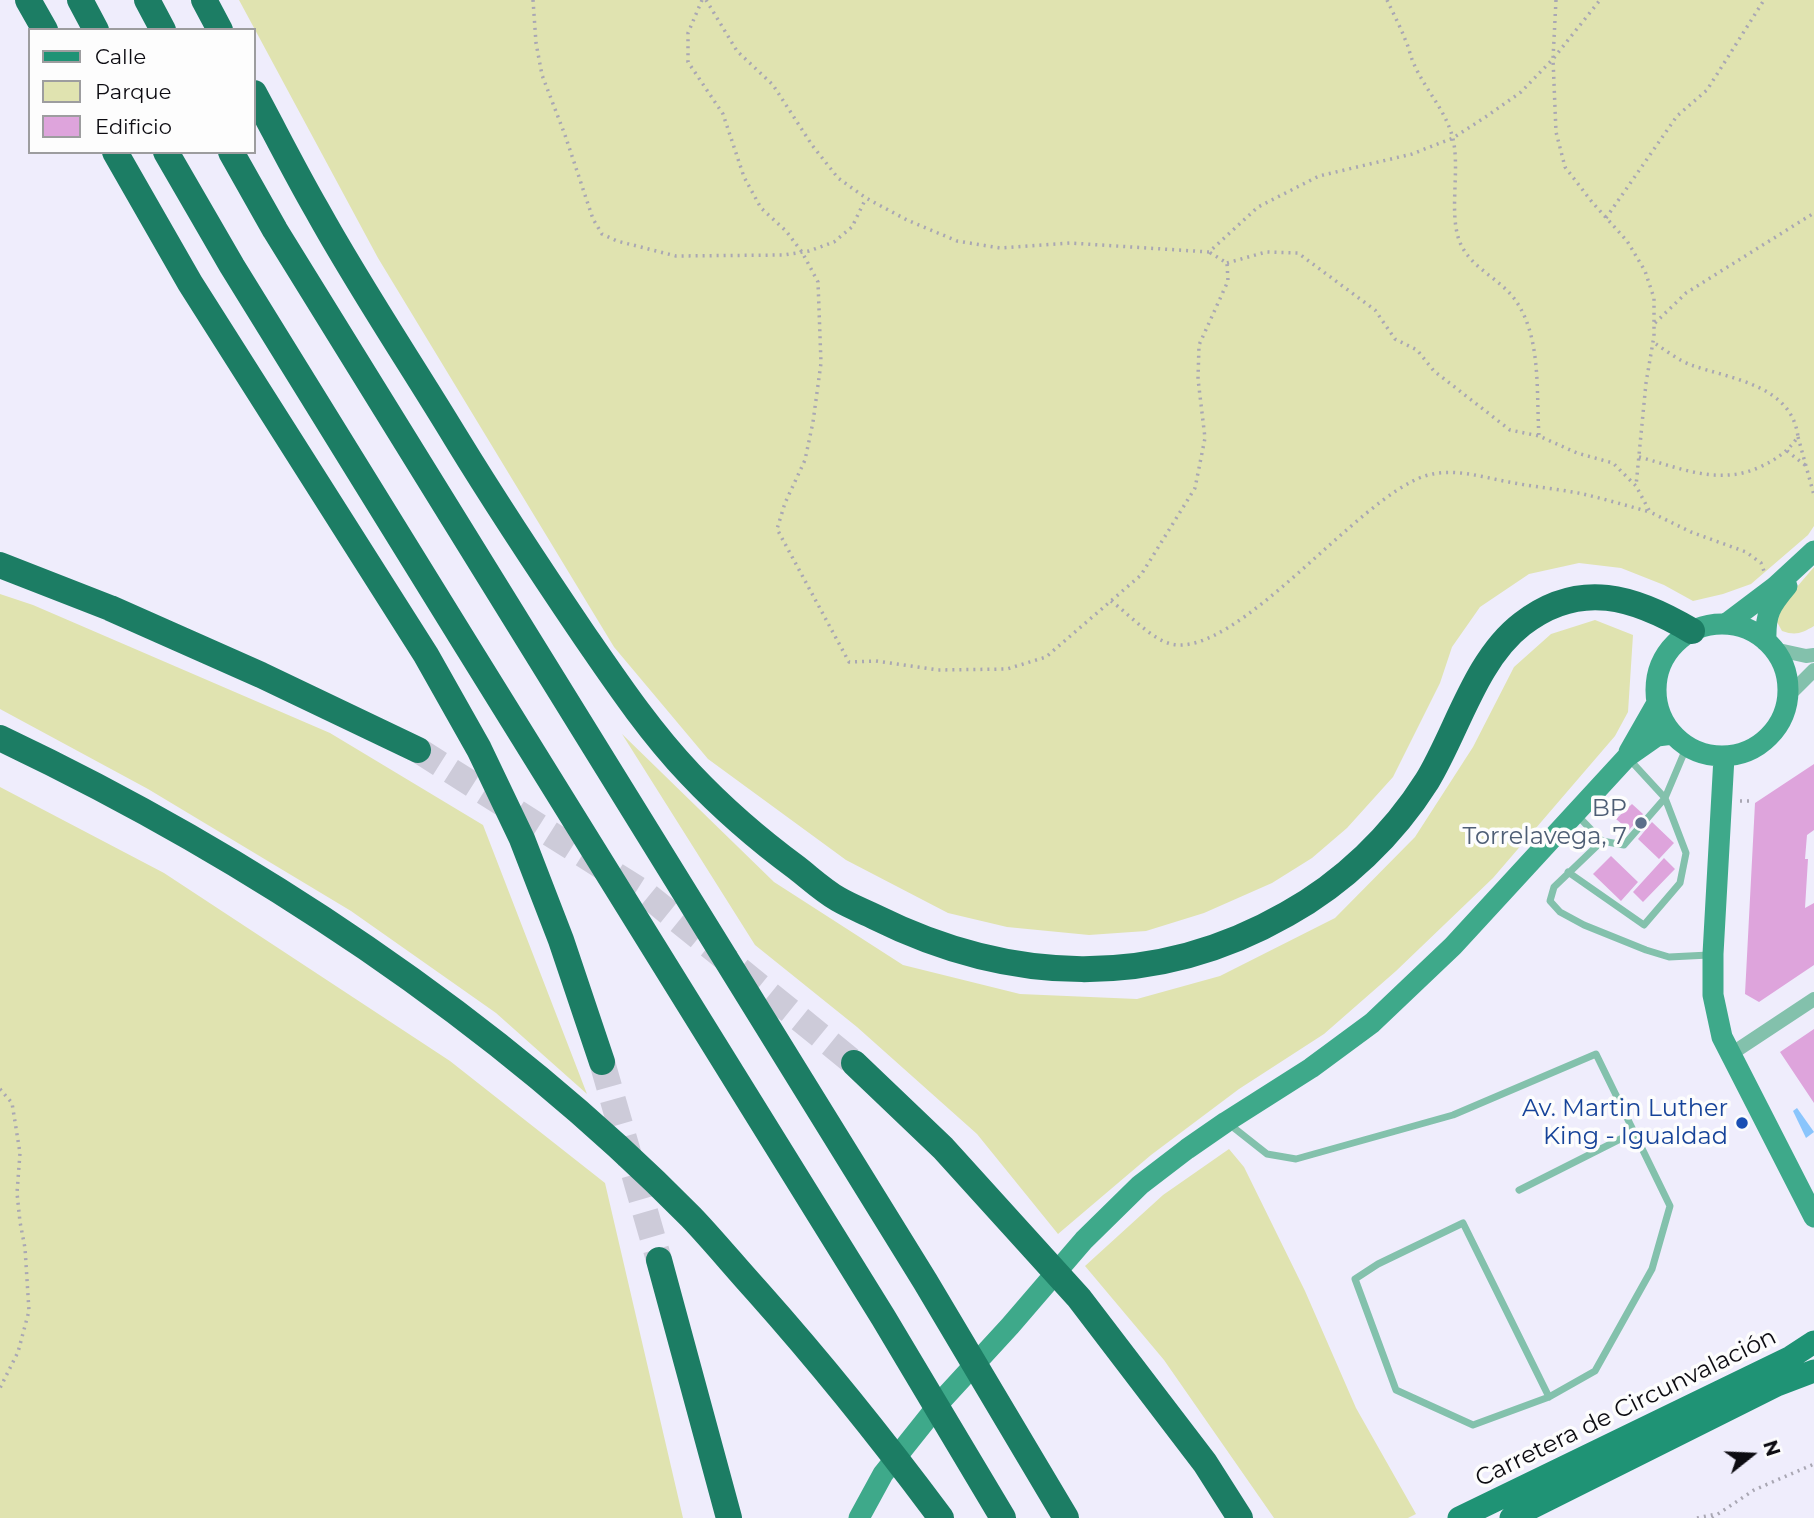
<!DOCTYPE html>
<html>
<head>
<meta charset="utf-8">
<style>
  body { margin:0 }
  #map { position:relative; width:1814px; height:1518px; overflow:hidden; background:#efedfc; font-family:Montserrat,sans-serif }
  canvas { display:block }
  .legend { position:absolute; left:28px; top:28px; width:228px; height:126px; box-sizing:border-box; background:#fdfdfd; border:2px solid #9d9d9f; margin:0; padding:9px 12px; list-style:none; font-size:21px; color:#0d0c12 }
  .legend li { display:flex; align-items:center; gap:14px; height:35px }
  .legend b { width:35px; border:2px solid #9d9d9f }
  .north { position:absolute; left:1716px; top:1420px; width:70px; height:70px; -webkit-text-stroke:5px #fdfdfd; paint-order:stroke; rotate:72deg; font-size:19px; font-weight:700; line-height:28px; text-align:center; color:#0d0c12 }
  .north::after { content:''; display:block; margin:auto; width:24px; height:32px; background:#0d0c12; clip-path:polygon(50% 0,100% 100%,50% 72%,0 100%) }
</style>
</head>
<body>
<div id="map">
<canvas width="1814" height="1518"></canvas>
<ul class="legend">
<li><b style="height:9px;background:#1f9375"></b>Calle</li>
<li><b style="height:19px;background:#e0e3b0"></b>Parque</li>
<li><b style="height:19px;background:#dea4dc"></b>Edificio</li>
</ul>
<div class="north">N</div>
</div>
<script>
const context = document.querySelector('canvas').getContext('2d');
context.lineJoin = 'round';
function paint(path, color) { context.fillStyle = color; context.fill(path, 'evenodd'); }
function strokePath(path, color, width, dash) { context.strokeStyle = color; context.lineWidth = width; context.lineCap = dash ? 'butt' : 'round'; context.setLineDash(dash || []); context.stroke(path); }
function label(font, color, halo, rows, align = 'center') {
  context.font = font + ' Montserrat,sans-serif'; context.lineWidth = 7; context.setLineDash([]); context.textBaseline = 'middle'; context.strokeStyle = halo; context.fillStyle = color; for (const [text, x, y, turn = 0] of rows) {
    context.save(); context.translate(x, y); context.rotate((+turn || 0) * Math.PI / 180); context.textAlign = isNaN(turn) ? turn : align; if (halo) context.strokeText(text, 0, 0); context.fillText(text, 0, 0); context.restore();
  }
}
const green = new Path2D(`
  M239,0H1814V526L1808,535L1751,584L1723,594L1693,601L1664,585L1621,568L1579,563L1529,574L1480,607L1452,647L1440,683L1393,777L1347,828L1312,858L1272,883L1204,913L1146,931L1089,935L1007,927L948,913L846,860L708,759L614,647L378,258Z
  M1814,567V626C1802,633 1796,636 1782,631L1777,622L1781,609L1790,595Z
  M0,594L33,605L330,733L483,825L587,1094L496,1013L351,911L148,789L0,709Z
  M1595,620L1633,635L1628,712L1615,736L1493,878L1396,971L1324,1034L1239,1089L1151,1155L1058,1234L977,1134L857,1027L755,945L622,734L774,882L903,965L1020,994L1137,999L1220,976L1335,918L1415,837L1473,747L1514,667L1551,634Z
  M0,787L164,873L450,1061L605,1183L683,1518H0Z
  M1229,1149L1244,1167L1305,1291L1356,1408L1416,1514L1408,1518H1274L1164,1360L1085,1266L1163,1195Z`);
const water = new Path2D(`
  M1797,1108L1814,1132L1806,1138L1793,1111Z`);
const building = new Path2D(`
  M1814,764V830L1807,835L1805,859H1808L1805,908L1814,903V965L1759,1002L1745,994L1755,803Z
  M1632,804L1643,814L1629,830L1616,819Z
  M1652,822L1674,843L1659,859L1638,839Z
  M1611,856L1638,882L1621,901L1593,874Z
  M1664,858L1675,869L1643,902L1633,892Z
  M1814,1029V1103L1780,1052Z`);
const highwayTunnel = new Path2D(`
  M418,750L647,895L854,1063
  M602,1062L659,1260`);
const path = new Path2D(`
  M533,0L536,43L542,75L565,135L593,219L602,234L617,241L676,256L784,255L809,251L834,242L852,227L866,198
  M702,0L688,33V62L723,114L744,177L761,208L786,231L802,252L818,282L821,363L813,422L805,460L785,503L777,529L849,662L876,661L938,670L1007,669L1046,657L1141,575L1195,488L1205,438L1198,379L1199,345L1228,281L1227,263L1209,252
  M706,0L737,51L773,85L812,145L838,178L866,198L907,220L957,241L1000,248L1070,243L1209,252L1258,207L1319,176L1412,154L1453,138L1487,116L1521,92L1553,59L1600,0
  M1387,0C1393,13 1400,26 1405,39C1409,47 1410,56 1414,64C1425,90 1446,110 1453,139C1460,170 1449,211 1459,240C1469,267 1496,276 1513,297C1542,334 1536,391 1539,436
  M1556,0L1553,59L1556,132L1565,167L1592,202L1627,241L1645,271L1654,298V336L1646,383L1636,486
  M1606,218L1677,116L1707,90L1764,0
  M1227,263L1266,252L1298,253L1375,310L1395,339L1417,350L1434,371L1510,430L1539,436L1577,453L1613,463L1636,486L1650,512L1691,532L1746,552L1761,563L1765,574
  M1655,323L1686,293L1814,213
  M1798,437L1814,495
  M1787,451L1805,465
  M1639,457C1681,468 1718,486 1760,467C1777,459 1787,452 1798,437C1792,385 1731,379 1691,365C1678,360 1665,350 1653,342
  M1111,601C1129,614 1151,639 1171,644C1237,659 1358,497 1425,476C1453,467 1481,477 1509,482C1534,487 1559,489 1583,494C1605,499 1628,506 1650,512
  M1740,801H1749
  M0,1089L12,1103L20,1153L17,1193L20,1222L25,1248L29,1311L18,1352L0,1388
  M1697,1518L1716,1514
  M1712,1518L1754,1490L1814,1464`);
const lane = new Path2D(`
  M1687,746L1665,798L1624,845L1602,841L1554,887L1550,901L1560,912L1584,925L1646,950L1669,957L1709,955
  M1576,814L1602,841
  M1568,872L1644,925L1680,883L1686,853L1665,798L1630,760
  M1229,1124L1267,1154L1296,1159L1453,1115L1596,1054L1670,1206L1652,1269L1595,1371L1549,1397L1473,1425L1396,1390L1355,1279L1378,1264L1463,1223L1549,1397
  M1519,1190L1634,1132`);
const street = new Path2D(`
  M1774,649L1806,656L1814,655
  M1788,696L1814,670
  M1731,1054L1814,999`);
const secondary = new Path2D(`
  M1726,624L1775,587L1814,551
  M1656 690a66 66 0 1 1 132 0a66 66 0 1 1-132 0Z
  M1766,641C1765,614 1770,606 1787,586
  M1629,752L1657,703
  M1724,757L1713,954V995L1722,1037L1814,1217
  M859,1518L883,1474L942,1400L1010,1326L1084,1240L1140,1185L1187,1149L1226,1122L1311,1068L1372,1023L1453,946L1627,757L1657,736L1673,734`);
const primary = new Path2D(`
  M1459,1518L1791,1357L1814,1342
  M1511,1518L1777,1385L1814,1371`);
const highway = new Path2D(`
  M28,0L45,30
  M80,0L96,30
  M147,0L163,30
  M204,0L220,30
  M254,93C275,132 295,172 317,210C360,288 410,362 456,438C497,505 540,570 584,635C617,683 650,732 690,774C723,809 759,840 797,868C811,879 824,891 838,899C850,906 863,911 875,917C1010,984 1154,990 1287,914C1343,883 1393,835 1427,781C1457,732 1475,660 1522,624C1580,579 1635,597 1692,631
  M115,152L190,283L426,655L479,749L522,839L561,940L602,1062
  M166,152L232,266L465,643L883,1317L1003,1518
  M231,152L275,230L925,1281L1066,1518
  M0,565L110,608L261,675L418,750
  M0,738C249,856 497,1020 691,1217C714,1241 735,1267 757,1291C822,1364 883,1440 941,1518
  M854,1063L943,1148L1079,1298L1205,1463L1240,1518
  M659,1260L729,1518`);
const markers = [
  [1641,823,7,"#5c6f8a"],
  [1742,1123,7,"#1a4fb4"]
];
const serviceNames = [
  ["BP",1627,809],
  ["Torrelavega, 7",1627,837]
];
const transitNames = [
  ["Av. Martin Luther",1728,1109],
  ["King - Igualdad",1728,1137]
];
const streetNames = [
  ["Carretera de Circunvalación",1626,1408,-26]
];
paint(green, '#e0e3b0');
paint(water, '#8ac5fc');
paint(building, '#dea4dc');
strokePath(highwayTunnel, '#cdcbd9', 26, [26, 13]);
strokePath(path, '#a9a7b3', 3.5, [2, 5]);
strokePath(lane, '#83c1ac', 7);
strokePath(street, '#83c1ac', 14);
strokePath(secondary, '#3ea98a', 21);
strokePath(primary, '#1f9375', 23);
strokePath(highway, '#1c7d64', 26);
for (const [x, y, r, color] of markers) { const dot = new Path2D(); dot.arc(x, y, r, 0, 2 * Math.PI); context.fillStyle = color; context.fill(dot); strokePath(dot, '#fdfdfd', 2.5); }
label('24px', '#4e5e75', '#fdfdfd', serviceNames, 'right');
label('24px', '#164399', '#fdfdfd', transitNames, 'right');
label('24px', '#0d0c12', '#fdfdfd', streetNames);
</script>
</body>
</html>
